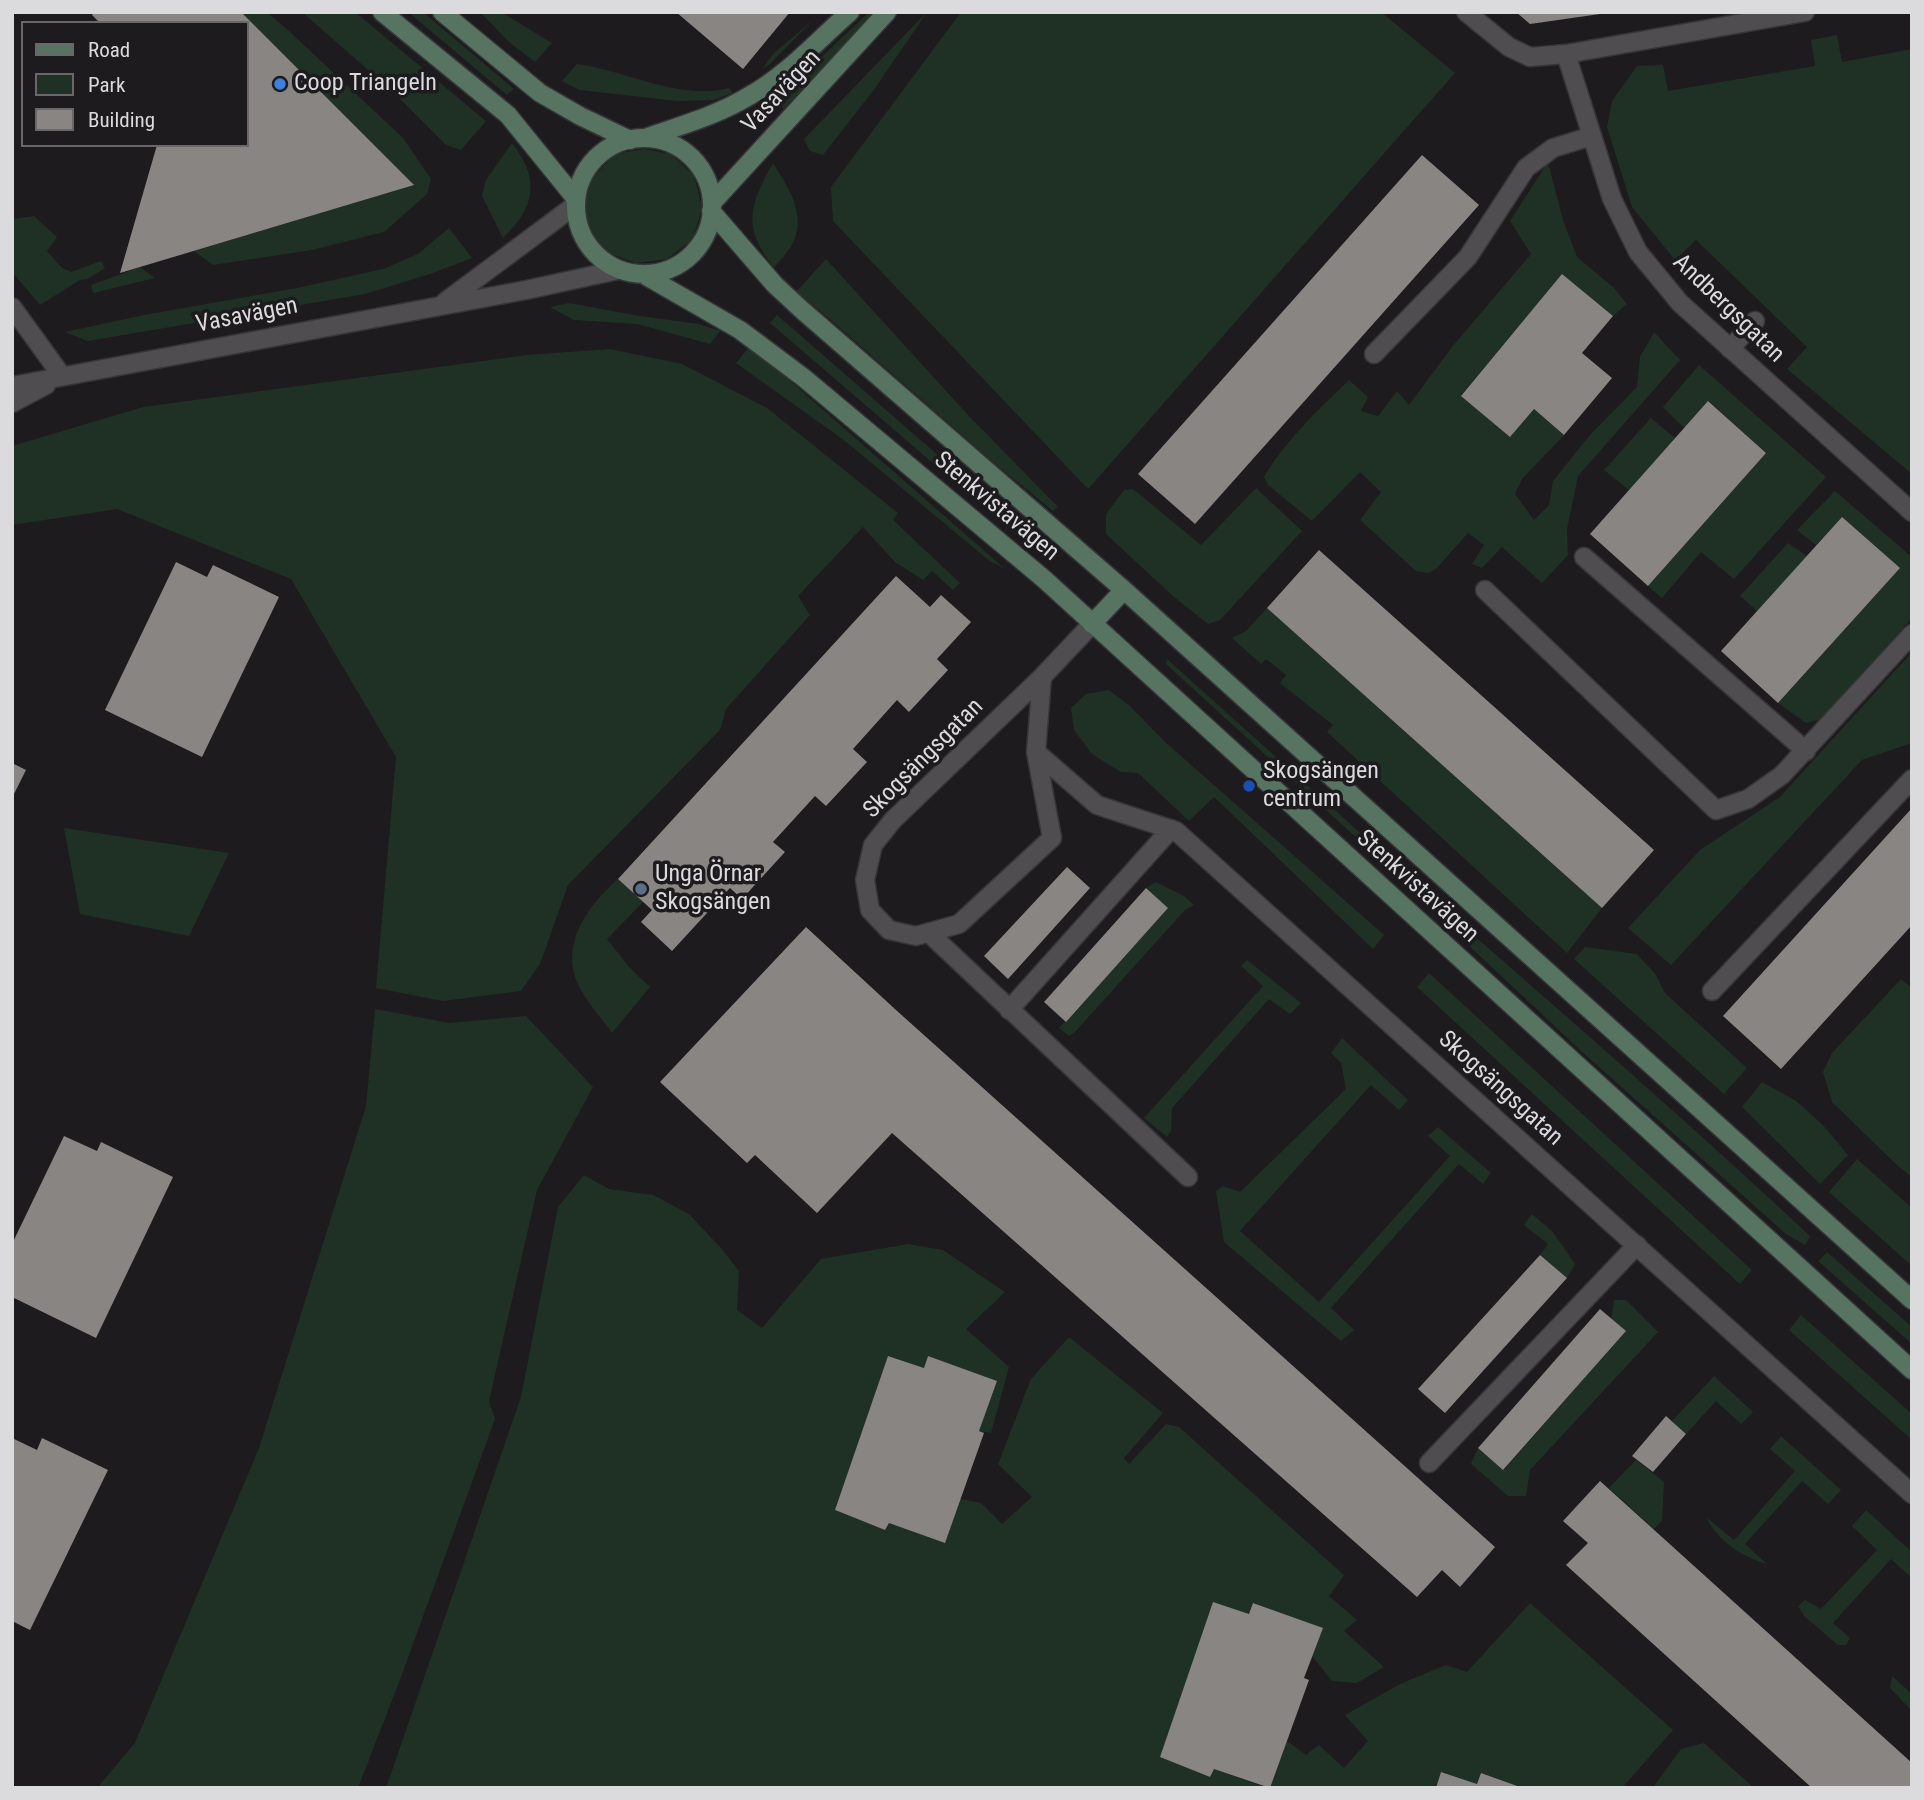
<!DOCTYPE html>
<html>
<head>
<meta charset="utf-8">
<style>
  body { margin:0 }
  #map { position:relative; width:1924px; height:1800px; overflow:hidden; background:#1d1b1d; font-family:"Roboto Condensed",sans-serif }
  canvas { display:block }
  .frame { position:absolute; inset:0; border:14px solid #dbdadc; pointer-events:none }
  .legend { position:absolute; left:21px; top:21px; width:228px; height:126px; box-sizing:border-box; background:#1d1b1d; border:2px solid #696769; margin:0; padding:9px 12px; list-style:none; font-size:21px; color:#dbdadc }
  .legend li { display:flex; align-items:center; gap:14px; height:35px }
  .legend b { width:35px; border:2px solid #696769 }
</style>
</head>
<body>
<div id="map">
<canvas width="1924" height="1800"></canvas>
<div class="frame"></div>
<ul class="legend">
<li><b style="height:9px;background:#567461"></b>Road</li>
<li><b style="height:19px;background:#1f3124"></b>Park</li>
<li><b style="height:19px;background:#898583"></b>Building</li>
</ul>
</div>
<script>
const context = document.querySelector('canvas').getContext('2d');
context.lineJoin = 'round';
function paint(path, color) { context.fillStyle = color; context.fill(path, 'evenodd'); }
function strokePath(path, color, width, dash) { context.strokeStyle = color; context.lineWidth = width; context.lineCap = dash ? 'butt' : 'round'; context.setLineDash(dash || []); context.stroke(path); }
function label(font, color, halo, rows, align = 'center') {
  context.font = font + ' "Roboto Condensed",sans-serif'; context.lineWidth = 7; context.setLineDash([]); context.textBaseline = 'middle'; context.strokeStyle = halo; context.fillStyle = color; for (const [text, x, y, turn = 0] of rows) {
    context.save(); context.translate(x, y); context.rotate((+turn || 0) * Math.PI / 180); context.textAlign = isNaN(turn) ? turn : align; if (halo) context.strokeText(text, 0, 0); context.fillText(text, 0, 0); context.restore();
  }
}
const green = new Path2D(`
  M241,12H267L290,32L403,138L431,179L427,194L384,232L312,250L213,265L194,251L413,185Z
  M302,12H355L486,121L461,150L446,145L390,89Z
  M408,12H423L514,89L507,95Z
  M480,12H501L552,43L535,62L509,42Z
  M869,12H875L831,62L783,109L777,99Z
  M927,12L876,87L823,155L810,151L804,139Z
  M961,12H1381L1455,73L1088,489L833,221L831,187Z
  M813,20L770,64L762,69L773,54Z
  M1837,35L1842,62L1912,49V474L1787,369L1807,347L1696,240L1675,260L1632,207L1607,127L1612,101L1637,66L1663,65L1668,91L1815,66L1811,40Z
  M577,64C628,71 680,101 729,88L733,93L713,100L677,101L580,90L562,81Z
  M512,143C541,180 535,207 503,238L482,196L486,180Z
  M644,149L670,154L694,175L702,208L693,239L667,259L636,263L605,252L588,232L584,207L590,180L615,154Z
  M1548,162L1563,220L1577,257L1613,287L1627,304L1613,316L1562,275L1461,395L1510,436L1534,409L1564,435L1522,479L1515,494L1534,520L1549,505L1553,481L1589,436L1637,387L1640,357L1654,332L1680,360L1578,476L1567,529L1568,555L1542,583L1502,547L1482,568L1472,564L1484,545L1468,533L1436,569L1428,573L1416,571L1360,520L1381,492L1360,472L1312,521L1268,485L1264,477C1284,442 1320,408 1349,380L1368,397L1361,411L1378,416L1397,391L1409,405L1452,347L1531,254L1510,221Z
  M773,163C787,186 806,212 794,241C790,250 780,260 774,268C742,227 749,206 773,163Z
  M34,216L57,237L47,251L62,268L71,272L101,261L105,268L87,279L80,280L40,305L12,272V219Z
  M449,228L472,258L430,274L365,294L88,341L65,332L144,315L297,288L383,269L418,254Z
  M826,259L968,415L1058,507L1053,511L992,461L823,313L796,292Z
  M140,267L155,278L93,293L91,285Z
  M569,303L640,316L699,324L720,331L710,344L637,324L574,320L550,307Z
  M777,315L1033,538L1028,545L770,323Z
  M750,346L1004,568L991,562L845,441L736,363Z
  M610,349L682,364L767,408L898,513L893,520L960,583L953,590L932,571L923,580L895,562L863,527L798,596L810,615L726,709L720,730L568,885L540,964L521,991L443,1001L376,988L396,757L291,579L117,509L12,525V446L143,407L527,355Z
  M1699,365L1826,477L1734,579L1701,552L1662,598L1648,586L1766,453L1709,401L1684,428L1663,407Z
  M1651,418L1675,438L1629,490L1604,470Z
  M1256,488L1302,531L1220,620L1208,624L1174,597L1106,534V514L1124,490L1133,489L1201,545Z
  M1835,491L1912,557V618L1821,719L1806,723L1778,703L1899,569L1842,517L1816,545L1797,530Z
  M1788,543L1807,556L1757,611L1740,596Z
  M1267,608L1602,908L1567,953L1327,732L1333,725L1280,683L1286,675L1266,659L1261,664L1232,638L1246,631Z
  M1912,652V743L1862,760L1671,965L1628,928L1700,850L1780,797Z
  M1167,659L1436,901L1430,905L1166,664Z
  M1109,690L1131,707L1164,741L1384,935L1373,949L1214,797L1189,821L1138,773L1121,772L1092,754L1074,730L1071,708L1086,694Z
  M64,828L229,853L189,936L80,914Z
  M618,879L643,902L607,939L630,968L650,987L612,1033C603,1020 591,1007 583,993C556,950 585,908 618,879Z
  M1156,882L1184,896L1194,905L1185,910L1074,1033L1069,1036L1059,1028L1168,908L1146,888Z
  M1451,919L1456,920C1575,1024 1695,1128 1810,1236L1805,1245L1786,1234L1580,1050L1449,927Z
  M1585,947L1637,954L1656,975L1665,993L1747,1068L1724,1094L1574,959Z
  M1247,960L1301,1003L1290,1014L1269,999L1172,1108L1171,1131L1167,1137L1144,1118L1263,986L1241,966Z
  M1429,973L1752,1270L1740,1284L1417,987Z
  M1901,979L1912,988V1177L1899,1167L1832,1102L1823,1072L1832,1053Z
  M375,1009L449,1023L526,1016L593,1087L537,1190L489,1401L495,1419L401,1677L358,1788H97L135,1743L259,1448L366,1106Z
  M1342,1038L1408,1100L1399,1110L1371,1085L1240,1231L1319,1302L1450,1156L1428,1136L1438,1127L1491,1173L1483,1184L1459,1164L1331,1308L1354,1330L1341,1341L1224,1242L1216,1191L1223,1186L1240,1192L1346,1089L1341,1063L1331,1053Z
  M1762,1082L1796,1101L1822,1124L1848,1155L1820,1184L1742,1107Z
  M1857,1159L1912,1208V1266L1829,1192Z
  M584,1175L609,1189L653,1195L689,1214L721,1248L739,1271L737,1310L762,1328L821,1259L908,1244L943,1250L1005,1292L966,1329L1009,1367L991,1433L979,1431L997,1381L928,1356L924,1368L889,1356L836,1511L885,1530L889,1523L961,1499L981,1503L1002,1524L1032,1497L998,1464L1031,1379L1069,1337L1163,1413L1124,1458L1129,1464L1166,1424L1179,1427L1344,1575L1329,1596L1357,1620L1344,1631L1384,1667L1357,1683L1332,1681L1312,1656L1322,1628L1254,1603L1249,1614L1213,1603L1160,1757L1210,1777L1214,1769L1267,1788H386L521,1397L558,1207Z
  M1532,1214L1553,1232L1575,1264L1567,1278L1540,1255L1548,1244L1524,1225Z
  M1827,1252L1912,1327V1344L1818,1261Z
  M1614,1300H1626L1658,1332L1530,1470L1526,1496H1508L1471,1464L1478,1448L1504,1470L1625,1332L1611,1319Z
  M1801,1315L1912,1414V1440L1789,1330Z
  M1714,1376L1753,1412L1741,1424L1716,1401L1686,1434L1672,1421Z
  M1781,1436L1841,1490L1828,1504L1802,1481L1745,1544L1767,1564C1742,1557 1718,1541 1706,1517L1734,1540L1795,1471L1770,1449Z
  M1636,1460L1664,1482L1662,1521L1654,1529L1609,1488Z
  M1866,1510L1912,1552V1578L1891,1559L1833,1623L1850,1638L1846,1645H1838L1804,1616L1798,1606L1805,1600L1821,1609L1877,1550L1852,1526Z
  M1530,1603L1673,1730L1622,1788H1524L1482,1773L1477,1784L1442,1772L1436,1788H1270L1287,1741L1306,1755L1319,1745L1344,1768L1368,1741L1345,1715L1400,1684L1446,1665L1467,1672Z
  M1892,1676L1912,1694V1711L1890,1688Z
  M1704,1743L1754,1788L1654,1786L1681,1749Z`);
const building = new Path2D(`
  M94,12H241L414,185L120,273L157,145H247V23H100L92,15Z
  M676,12H790L743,69Z
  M1516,12H1600V14L1530,24Z
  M1422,155L1479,205L1195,524L1138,474Z
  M1562,274L1613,316L1582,353L1612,378L1564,435L1534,409L1510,437L1461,396Z
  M1708,401L1766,453L1648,586L1590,534Z
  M1842,517L1900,568L1778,703L1721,651Z
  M1319,550L1654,850L1602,908L1267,608Z
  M176,562L207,577L213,565L279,597L202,757L105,710Z
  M896,576L930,607L941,595L971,622L937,659L948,670L909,712L897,700L853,749L867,762L826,806L815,796L773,842L785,852L742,899L730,888L672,951L641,922L652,910L618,879Z
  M12,763L26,770L12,798Z
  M1912,808V925L1781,1069L1723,1016Z
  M1067,867L1090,888L1008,979L984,956Z
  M1146,888L1168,908L1066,1022L1044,1002Z
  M806,927L896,1010L1495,1547L1460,1587L1442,1570L1417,1597L892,1133L817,1213L755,1155L747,1163L660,1082Z
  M64,1136L97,1151L101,1142L173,1177L96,1338L12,1297V1244Z
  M1540,1255L1567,1278L1445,1413L1418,1389Z
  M1600,1309L1626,1331L1503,1470L1478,1448Z
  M888,1356L924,1368L928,1356L997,1381L979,1431L984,1433L945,1543L889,1523L885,1530L835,1510Z
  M1666,1416L1686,1434L1653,1472L1632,1456Z
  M12,1438L37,1450L42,1438L108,1470L30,1630L12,1621Z
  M1600,1481L1912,1763V1788H1812L1566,1565L1588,1543L1563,1521Z
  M1213,1602L1249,1614L1253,1603L1323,1628L1304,1678L1309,1680L1270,1788L1214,1769L1210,1777L1160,1757Z
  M1441,1772L1477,1784L1481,1773L1523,1788H1436Z`);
const service = new Path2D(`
  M1730,349L1755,321
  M1374,354L1468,257L1526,168L1553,148L1592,136
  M1584,557L1806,751
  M1485,590L1716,810L1748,799L1782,775L1912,634
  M929,933L1188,1177
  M1712,991L1912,779
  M1009,1010L1171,829
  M1429,1463L1637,1245`);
const minor = new Path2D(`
  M1466,12L1509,47L1530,57L1566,54L1805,12
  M1566,54L1612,199L1638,252L1680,303L1912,512
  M12,307L62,376
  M1092,624L1042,677L1036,752L1097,805L1176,831L1912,1494
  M1036,752L1052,838L959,924L916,936L889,930L870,910L865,880L873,845L893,820L1042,677`);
const tertiary = new Path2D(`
  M445,302L574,206
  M12,386L526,290L618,270
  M12,403L46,385`);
const secondary = new Path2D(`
  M382,12L508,115L576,199
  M442,12L540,93L580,116L630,140
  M648,137C682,125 718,115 749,96C787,75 818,40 850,12
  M576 206a68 68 0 1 1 136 0a68 68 0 1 1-136 0Z
  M712,203L887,12
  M711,211L775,285L802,310L1124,590L1912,1300
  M646,276L740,330L804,378L1044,579L1912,1370
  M1092,624L1124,590`);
const markers = [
  [280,84,7,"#3f7fe0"],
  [1249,786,7,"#1a4fb4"],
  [641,889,7,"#5c6f8a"]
];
const poiNames = [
  ["Coop Triangeln",294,84],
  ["Skogsängen",1263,772],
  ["centrum",1263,800],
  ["Unga Örnar",655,875],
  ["Skogsängen",655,903]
];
const streetNames = [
  ["Vasavägen",782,92,-47],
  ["Andbergsgatan",1728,309,44],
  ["Vasavägen",247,316,-11],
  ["Stenkvistavägen",996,507,40],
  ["Skogsängsgatan",924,759,-45],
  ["Stenkvistavägen",1417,887,42],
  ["Skogsängsgatan",1500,1089,42]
];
paint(green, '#1f3124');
paint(building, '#898583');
strokePath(service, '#363537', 21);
strokePath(minor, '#363537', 21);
strokePath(tertiary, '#363537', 21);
strokePath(secondary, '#363537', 21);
strokePath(service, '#4f4d50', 18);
strokePath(minor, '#4f4d50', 18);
strokePath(tertiary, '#4f4d50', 18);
strokePath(secondary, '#567461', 18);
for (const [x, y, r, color] of markers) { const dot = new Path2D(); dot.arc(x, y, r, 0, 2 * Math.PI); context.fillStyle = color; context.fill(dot); strokePath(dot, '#1d1b1d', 2.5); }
label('24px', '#dbdadc', '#1d1b1d', poiNames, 'left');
label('24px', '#dbdadc', '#1d1b1d', streetNames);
</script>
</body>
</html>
